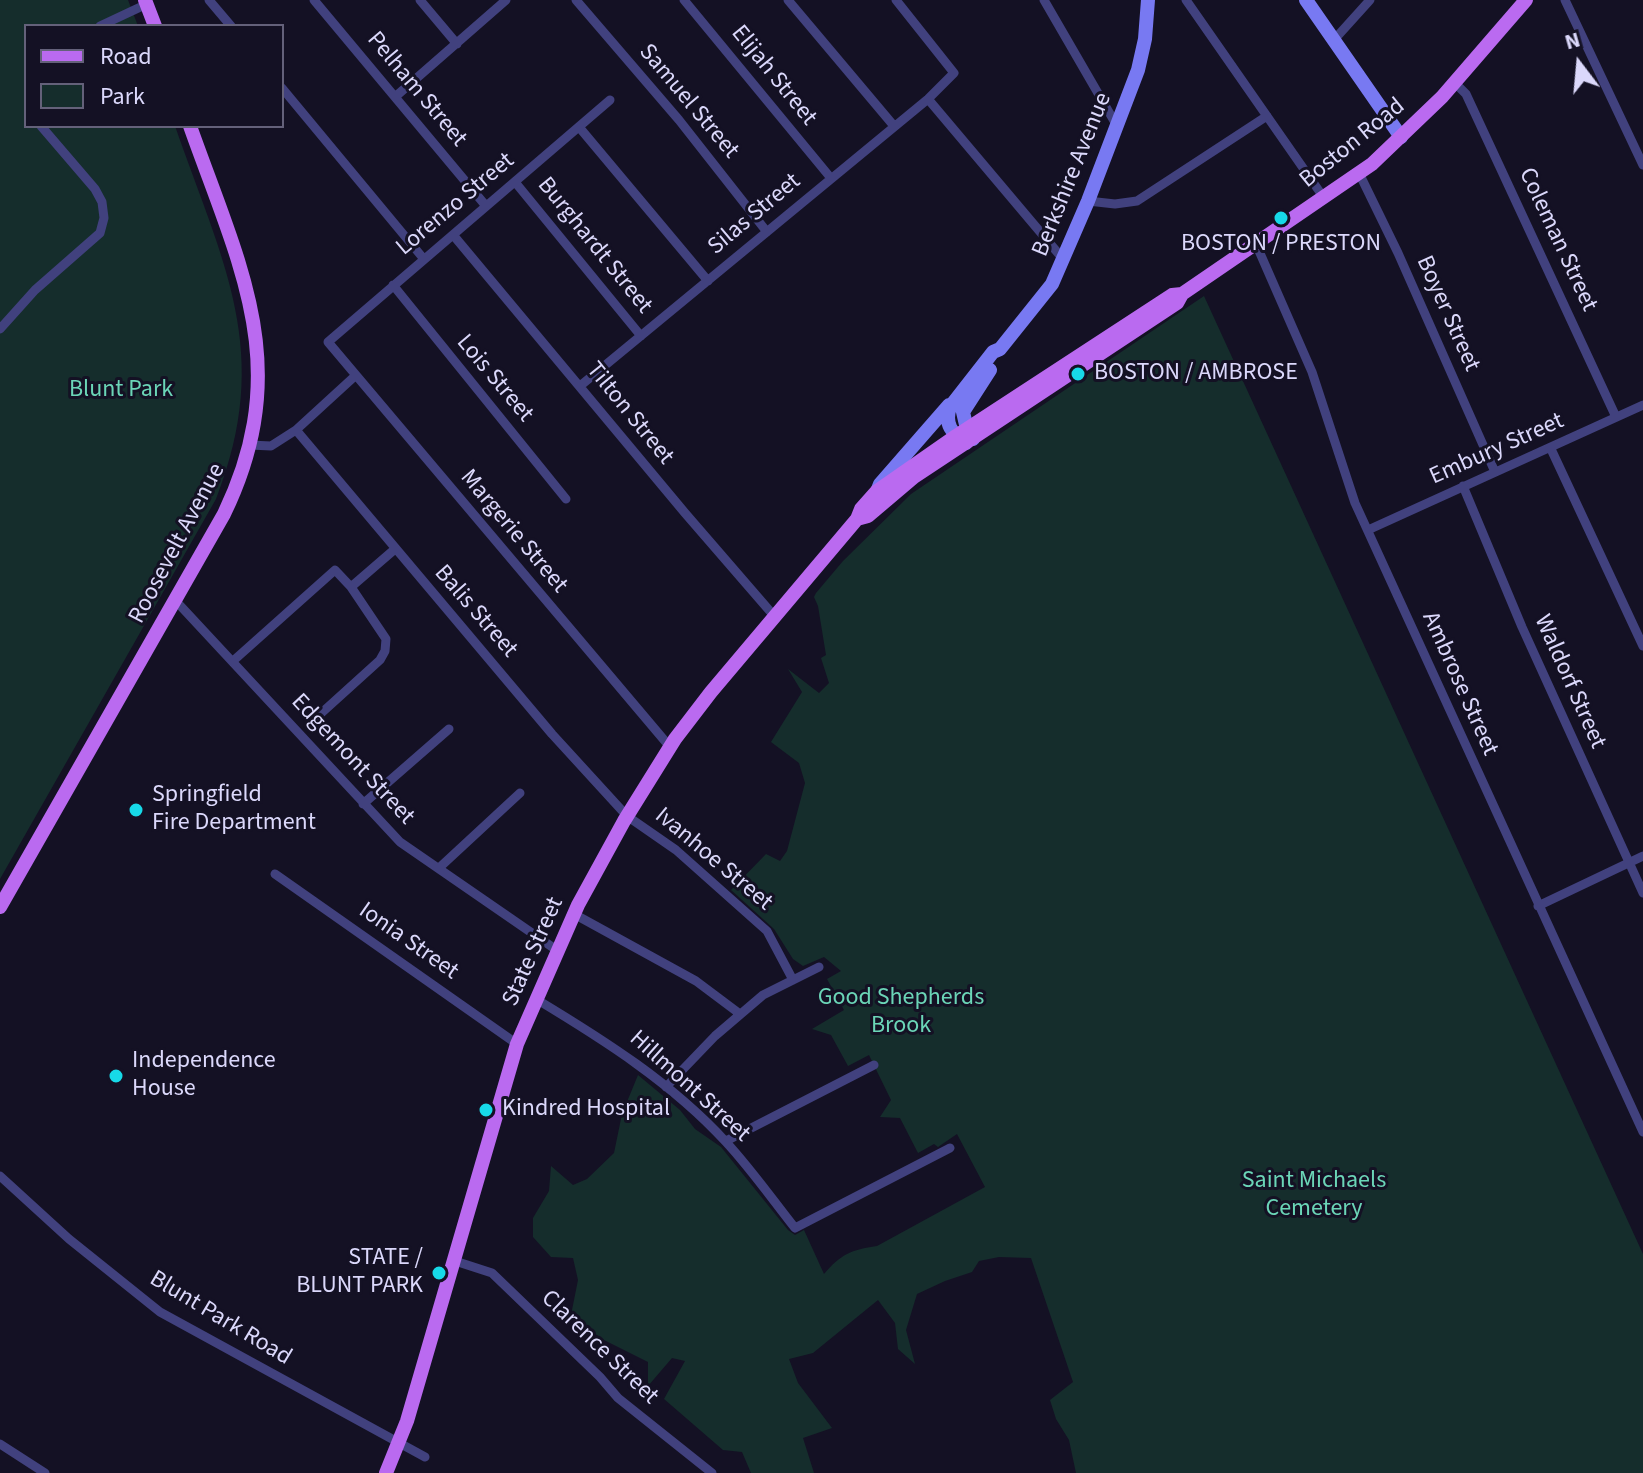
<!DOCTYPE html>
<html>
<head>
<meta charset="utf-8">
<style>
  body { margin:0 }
  #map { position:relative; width:1643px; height:1473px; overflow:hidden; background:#141124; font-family:"Source Sans 3",sans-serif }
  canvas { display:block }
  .legend { position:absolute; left:24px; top:24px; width:260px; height:104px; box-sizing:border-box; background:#141124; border:2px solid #64617a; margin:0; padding:10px 14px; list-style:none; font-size:24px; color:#dbd8fb }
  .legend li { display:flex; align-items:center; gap:16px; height:40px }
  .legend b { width:40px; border:2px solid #64617a }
  .north { position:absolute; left:1539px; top:24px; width:80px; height:80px; -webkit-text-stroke:6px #141124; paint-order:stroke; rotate:344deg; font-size:22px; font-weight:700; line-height:32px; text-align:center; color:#dbd8fb }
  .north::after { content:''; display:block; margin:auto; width:28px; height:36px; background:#dbd8fb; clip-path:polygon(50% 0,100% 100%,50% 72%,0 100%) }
</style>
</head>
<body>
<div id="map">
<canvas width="1643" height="1473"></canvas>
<ul class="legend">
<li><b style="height:10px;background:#ba6af0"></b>Road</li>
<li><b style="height:22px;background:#152d2c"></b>Park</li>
</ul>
<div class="north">N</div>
</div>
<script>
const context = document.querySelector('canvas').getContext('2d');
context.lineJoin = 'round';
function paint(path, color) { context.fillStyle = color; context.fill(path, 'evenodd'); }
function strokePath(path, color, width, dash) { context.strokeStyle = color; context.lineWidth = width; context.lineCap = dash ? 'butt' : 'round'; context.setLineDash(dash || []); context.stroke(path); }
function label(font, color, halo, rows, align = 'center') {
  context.font = font + ' "Source Sans 3",sans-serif'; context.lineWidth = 6; context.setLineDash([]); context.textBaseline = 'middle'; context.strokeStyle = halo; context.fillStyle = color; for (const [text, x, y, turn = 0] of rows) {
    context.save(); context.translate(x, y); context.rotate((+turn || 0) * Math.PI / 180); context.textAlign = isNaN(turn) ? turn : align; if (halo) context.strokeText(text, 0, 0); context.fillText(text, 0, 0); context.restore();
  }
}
const green = new Path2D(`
  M0,0H128L138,26H26V126H175C223,264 274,352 216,499L0,879Z
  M1204,296L1643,1254V1473H1076L1069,1440L1056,1419L1050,1400L1073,1382L1031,1258L999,1257L979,1261L972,1272L945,1281L917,1294L906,1330L915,1364L898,1349L895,1323L878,1300L813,1353L789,1359L798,1383L832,1428L803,1438L814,1473H751L742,1452L723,1450L664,1399L685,1361L672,1358L648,1386V1362L602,1339L571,1315L578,1280L573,1258L551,1257L533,1237V1218L549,1191L551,1166L573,1185L587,1179L614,1153L622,1114L638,1075L680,1110L695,1129L721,1147L788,1230L795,1235L804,1230L824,1274C841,1254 851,1250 877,1246L985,1187L957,1134L938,1147L934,1144L918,1153L900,1118L880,1117L891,1100L869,1055L848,1066L831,1035L812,1029L844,1010L827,979L841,971L824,957L803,966L793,959L774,929L731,890L766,854L780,861L787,851L805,783L799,763L771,742L802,692L788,669L819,693L829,683L821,658L826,655L818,606L814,597L816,593L843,561L911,494Z`);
const minor = new Path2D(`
  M209,0L231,26
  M314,0L486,206
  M420,0L457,44
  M576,0L679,120L767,232
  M684,0L830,177
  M788,0L894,126
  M1044,0L1117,126
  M1186,0L1324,198
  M1565,0L1643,165
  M100,26L147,4
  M1333,41L1370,0
  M1455,83L1466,94L1616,417
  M282,88L423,258
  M395,97L506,0
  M928,99L1063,259
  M610,100L328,342L670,747
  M579,127L708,281
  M1359,173L1398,253L1495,472
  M515,182L641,336
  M1088,201L1115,204L1137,201L1267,116
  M454,236L685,513L775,617
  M1256,244L1312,372L1355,503L1643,1132
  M393,285L566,499
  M0,329L35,290L100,233L104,218L102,202L95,189L41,126
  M580,386L928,99L954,73L896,0
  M296,430L552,734L627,816L676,850L767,931L793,980
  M250,445L271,446L296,430L355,376
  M1551,449L1643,646
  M1463,486L1522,627L1643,893
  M1368,530C1459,488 1551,447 1643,405
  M175,600L400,842L558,951
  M233,661L335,570L351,587
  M317,717L380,660L385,651L386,639L351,587L395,549
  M363,804L449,729
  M439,868L520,793
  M275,874L517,1044
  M1538,906L1643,856
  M574,914L696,981L740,1014
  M536,999C604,1040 672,1083 726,1142C751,1169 772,1199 795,1228L950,1148
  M666,1087L715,1036L763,995L819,967
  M726,1141L874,1065
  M0,1176L69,1239L160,1312L425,1457
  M455,1261L492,1273L600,1377L618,1398L712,1473
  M0,1444L45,1473`);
const secondary = new Path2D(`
  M1306,0L1401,137
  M973,439L967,429L963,412L990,370
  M966,443C952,433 944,425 950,407L993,352L1000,349L1052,284L1088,201L1138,70L1145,39L1148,0
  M878,489L880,484L949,405`);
const primary = new Path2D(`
  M145,0L155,26
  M857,519L868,516L914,477L1177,303L1182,294L1372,164L1442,97L1526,0
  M0,907L224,514C295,367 240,267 190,126
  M386,1473L407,1421L517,1044L578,905L624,821L675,739L711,692L857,519L861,509L877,491L956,436L1172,295L1182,294`);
const markers = [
  [1281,218,8,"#17d9e8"],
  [1078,374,8,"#17d9e8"],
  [136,810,8,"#17d9e8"],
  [116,1076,8,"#17d9e8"],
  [486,1110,8,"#17d9e8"],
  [439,1273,8,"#17d9e8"]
];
const streetNames = [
  ["Elijah Street",773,76,51],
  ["Pelham Street",416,90,50],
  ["Samuel Street",688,102,50],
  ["Boston Road",1353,144,-39],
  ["Berkshire Avenue",1073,175,-68],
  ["Lorenzo Street",456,205,-40],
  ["Silas Street",755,215,-40],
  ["Coleman Street",1557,240,65],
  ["Burghardt Street",594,246,51],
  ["Boyer Street",1447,314,66],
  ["Lois Street",494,379,50],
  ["Tilton Street",629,414,51],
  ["Embury Street",1497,450,-24],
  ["Margerie Street",513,532,50],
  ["Roosevelt Avenue",178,544,-62],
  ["Balis Street",475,612,49],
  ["Waldorf Street",1569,682,66],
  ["Ambrose Street",1459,684,66],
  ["Edgemont Street",352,760,47],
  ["Ivanhoe Street",713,860,40],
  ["Ionia Street",408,942,35],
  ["State Street",534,952,-66],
  ["Hillmont Street",689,1087,42],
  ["Blunt Park Road",220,1319,31],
  ["Clarence Street",599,1348,44]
];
const poiNames = [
  ["BOSTON / PRESTON",1281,245,"center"],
  ["BOSTON / AMBROSE",1094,374],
  ["Springfield",152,796],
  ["Fire Department",152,824],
  ["Independence",132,1062],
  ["House",132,1090],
  ["Kindred Hospital",502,1110],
  ["STATE /",423,1259,"right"],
  ["BLUNT PARK",423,1287,"right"]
];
const parkNames = [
  ["Blunt Park",121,391],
  ["Good Shepherds",901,999],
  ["Brook",901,1027],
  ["Saint Michaels",1314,1182],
  ["Cemetery",1314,1210]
];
paint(green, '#152d2c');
strokePath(minor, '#41417e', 9);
strokePath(secondary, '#7879f2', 14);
strokePath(primary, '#ba6af0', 14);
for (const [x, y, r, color] of markers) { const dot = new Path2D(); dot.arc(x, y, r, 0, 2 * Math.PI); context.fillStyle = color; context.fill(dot); strokePath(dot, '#141124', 3); }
label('24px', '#dbd8fb', '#141124', streetNames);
label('24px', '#dbd8fb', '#141124', poiNames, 'left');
label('24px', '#6bd5b7', '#141124', parkNames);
</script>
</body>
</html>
